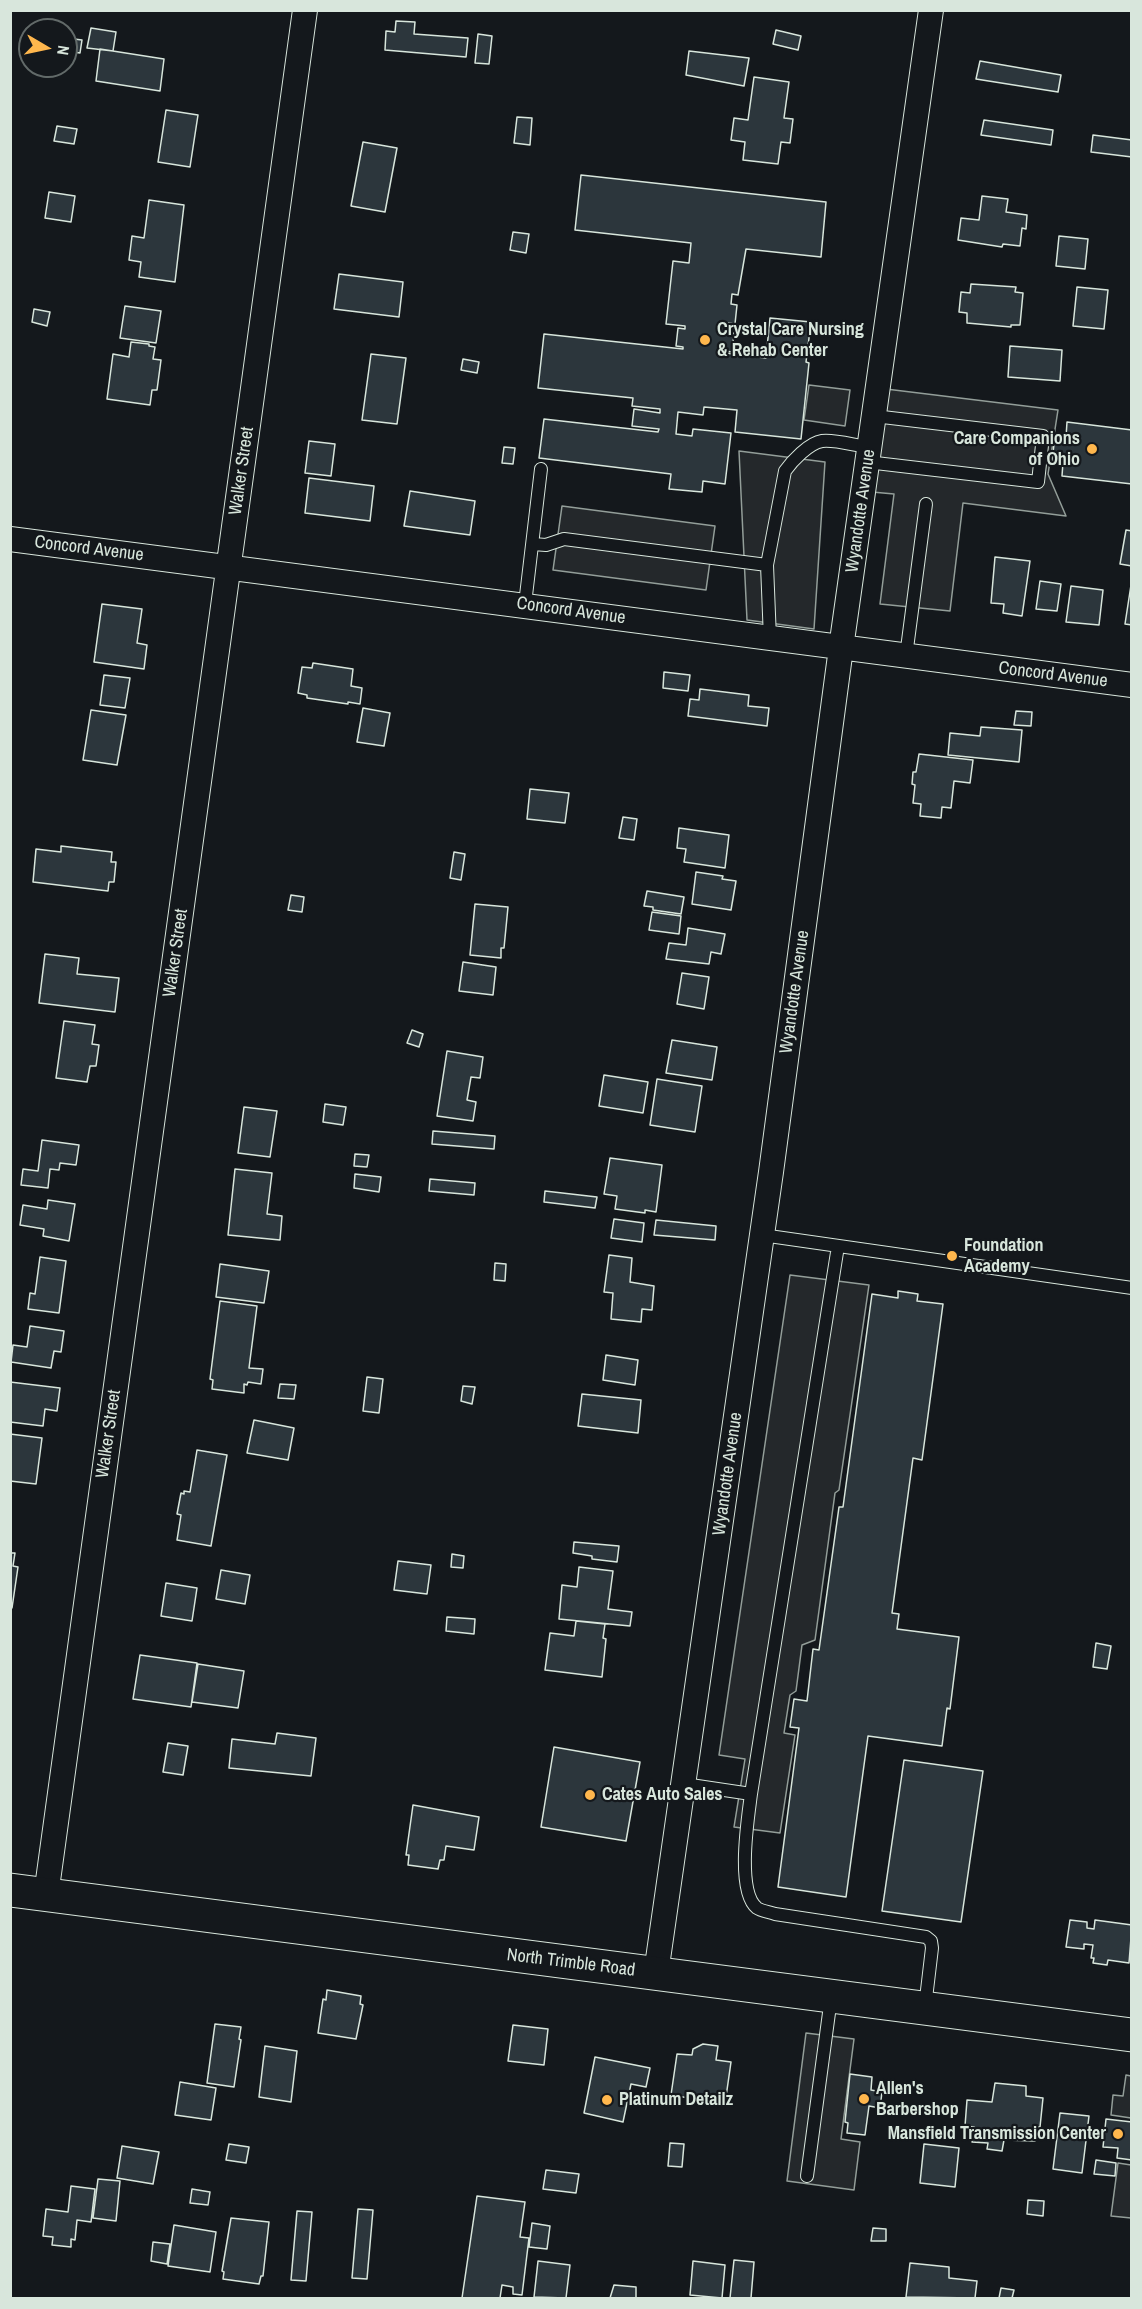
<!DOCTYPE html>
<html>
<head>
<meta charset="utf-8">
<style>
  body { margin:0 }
  #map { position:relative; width:1142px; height:2309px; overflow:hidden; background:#14181c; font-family:"Archivo Narrow",sans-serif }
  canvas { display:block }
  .frame { position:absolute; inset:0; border:12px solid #d8e6dc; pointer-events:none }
  .north { position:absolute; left:18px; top:18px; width:60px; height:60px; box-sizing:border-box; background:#14181c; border:2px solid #626a69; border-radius:50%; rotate:99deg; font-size:16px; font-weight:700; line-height:24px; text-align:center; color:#d8e6dc }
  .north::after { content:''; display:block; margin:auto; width:21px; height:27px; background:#ffb74d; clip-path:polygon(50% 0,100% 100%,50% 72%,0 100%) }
</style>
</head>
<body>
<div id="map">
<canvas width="1142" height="2309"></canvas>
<div class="frame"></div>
<div class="north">N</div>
</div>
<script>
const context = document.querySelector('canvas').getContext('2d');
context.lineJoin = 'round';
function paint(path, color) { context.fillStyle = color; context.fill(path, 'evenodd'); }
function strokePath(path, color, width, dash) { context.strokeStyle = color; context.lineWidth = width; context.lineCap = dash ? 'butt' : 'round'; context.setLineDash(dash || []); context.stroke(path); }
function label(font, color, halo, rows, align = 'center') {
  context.font = font + ' "Archivo Narrow",sans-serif'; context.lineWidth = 4.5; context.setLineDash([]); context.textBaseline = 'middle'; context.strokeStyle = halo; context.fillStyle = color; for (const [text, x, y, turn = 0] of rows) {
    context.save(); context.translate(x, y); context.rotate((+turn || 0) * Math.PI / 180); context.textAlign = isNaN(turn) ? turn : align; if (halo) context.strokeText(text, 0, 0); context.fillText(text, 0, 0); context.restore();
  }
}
const parking = new Path2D(`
  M809,385L850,390L845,426L804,420Z
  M886,389L1058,410L1048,474L1066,516L963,503L950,611L880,604L894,494L872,492Z
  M739,451L825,462L814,629L747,620Z
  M562,506L715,526L706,590L553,570Z
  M790,1275L869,1285L839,1490L835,1493L815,1640L802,1645L796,1691L790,1695L784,1733L795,1735L780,1833L734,1827L745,1759L719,1755Z
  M806,2033L854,2039L841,2139L860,2142L854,2190L787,2181Z
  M1126,2075L1131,2076V2118L1111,2115L1113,2095L1123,2096Z
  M1118,2163L1131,2165V2218L1111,2216Z`);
const building = new Path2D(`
  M396,21L415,22L414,34L468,38L466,57L385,50L386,31L395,32Z
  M91,28L116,32L113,51L87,48Z
  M776,30L801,36L798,50L773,44Z
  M478,34L492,36L489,64L475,63Z
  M66,38L82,40L80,53L66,51Z
  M100,49L164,59L160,91L96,81Z
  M689,51L749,58L744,86L686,75Z
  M980,61L1061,75L1058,92L976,79Z
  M754,77L789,82L784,118L793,119L790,143L781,142L778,164L743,160L745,142L731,140L734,118L748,120Z
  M166,110L198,115L190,167L158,162Z
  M517,117L532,118L530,145L514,143Z
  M984,120L1053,130L1051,145L981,135Z
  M57,126L77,129L74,144L54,141Z
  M1093,135L1132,140V157L1091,152Z
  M363,142L397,148L385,212L351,206Z
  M581,175L826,202L821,257L746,249L738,295L732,294L731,304L737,305L735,324L728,323L727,333H734L732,352L725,351V353L766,358L770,318L811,322L806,362L809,363L801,439L735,432L737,410L704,407L703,415L678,412L676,434L692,436L693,429L731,433L725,484L703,481L702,492L669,489L671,474L539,458L544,419L658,432L659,429L632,426L634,409L660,413V409L632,406L633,398L538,388L544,334L683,349V347L676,346L678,328L685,329V326L666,324L673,261L689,263L691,243L575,230Z
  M49,192L75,196L71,222L45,218Z
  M982,196L1008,199L1006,212L1027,215L1026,229L1022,228L1020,246L1003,244L1002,247L958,240L961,218L979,220Z
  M149,200L184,205L175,282L139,277L141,262L129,260L132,236L144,238Z
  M513,232L529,234L526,253L510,250Z
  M1059,236L1088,239L1085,269L1056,266Z
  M339,274L403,282L399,317L334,309Z
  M971,284L1016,287L1015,292L1023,293L1020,325H1011V327L967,323V313L959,312L961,292L970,293Z
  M1077,287L1108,290L1104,329L1073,326Z
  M125,306L161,311L156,343L120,338Z
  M34,309L50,312L47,326L32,322Z
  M131,342L149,344V346L155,347L153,359L161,360L157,390H152L150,405L107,399L113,354L129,357Z
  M1010,346L1062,350L1060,381L1008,377Z
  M371,354L406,358L397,424L362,420Z
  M463,359L479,362L477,373L461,370Z
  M1067,422L1132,430V484L1062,476L1063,462L1052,461L1055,436L1066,437Z
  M309,441L335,444L331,476L305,473Z
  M504,447L515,448L513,464L502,463Z
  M309,478L374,486L370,521L305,513Z
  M410,491L475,501L470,535L404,526Z
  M1126,530L1132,531V566L1120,564Z
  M995,557L1030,561L1022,616L1003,613L1004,604L991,603Z
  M1040,581L1061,584L1057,611L1036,609Z
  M1131,585H1132V625L1125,624Z
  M1071,586L1103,590L1099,625L1066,622Z
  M102,604L142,609L137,643L147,645L144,669L94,662Z
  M313,663L353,669L351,686L362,688L360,704L348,702V704L307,698V695L298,693L302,667L312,668Z
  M664,672L690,675L688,691L663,688Z
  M104,675L130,678L125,708L100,705Z
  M700,689L749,695L748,706L769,708L767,726L688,716L690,699L699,700Z
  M363,708L390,713L384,746L357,742Z
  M91,710L126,715L117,765L83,760Z
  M1016,711L1032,712L1031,726L1014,725Z
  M981,727L1022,730L1019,762L948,755L950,733L980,736Z
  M919,754L973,760L970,783L954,781L951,808L942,807L941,818L920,816L921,804L913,803L915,785L912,784L913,772H916Z
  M530,789L569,793L565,823L527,819Z
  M623,817L637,819L634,840L619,838Z
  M679,828L729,835L725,868L684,862L686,849L677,848Z
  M61,846L112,852L111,862H116L114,882H109L108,891L33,882L36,849L61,852Z
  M454,852L465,854L461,880L450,878Z
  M696,872L723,876L722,879L736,881L731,910L692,904Z
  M647,891L684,897L681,914L653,910V907L644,906Z
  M291,895L304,897L302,912L288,910Z
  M475,904L508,907L504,948H501V958L470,955Z
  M652,912L681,916L679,934L649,930Z
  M688,928L725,934L721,954L711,952L709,964L666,959L669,943L686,945Z
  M45,954L79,958L77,974L119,978L115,1012L39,1003Z
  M463,962L496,967L493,995L459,991Z
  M682,973L709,977L704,1009L677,1004Z
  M64,1021L95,1025L92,1044L99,1045L96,1066H90L87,1082L56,1078Z
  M412,1030L423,1034L419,1047L407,1043Z
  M672,1040L717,1047L712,1080L666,1073Z
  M447,1051L483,1057L480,1078L471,1077L467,1100L476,1102L473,1121L437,1116Z
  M604,1075L648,1082L643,1113L599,1106Z
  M657,1079L702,1086L695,1132L650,1125Z
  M325,1104L346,1107L343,1125L323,1122Z
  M244,1107L277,1111L270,1157L238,1153Z
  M433,1131L495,1136L494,1149L432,1144Z
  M42,1140L79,1145L76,1165L60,1163L59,1170L50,1169L48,1188L21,1185L23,1169L38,1171Z
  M355,1154L369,1155L367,1167L354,1166Z
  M610,1158L662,1165L656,1212L645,1210V1213L615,1209L617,1196L604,1194Z
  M235,1169L272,1173L267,1214L282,1216L280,1240L228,1235Z
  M355,1174L381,1177L379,1192L354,1188Z
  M430,1179L475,1183L474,1195L429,1191Z
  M545,1191L597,1197L595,1208L544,1202Z
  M48,1200L75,1204L69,1241L43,1236L44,1229L20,1225L23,1205L47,1209Z
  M614,1219L644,1223L642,1242L611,1238Z
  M656,1220L716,1226L715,1240L654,1235Z
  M609,1255L632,1258L630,1282L654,1286L652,1310L642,1309L641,1322L611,1319L613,1293L604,1292Z
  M40,1257L66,1261L59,1313L28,1309L30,1293L35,1294Z
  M495,1263L506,1264L505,1281L494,1280Z
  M220,1264L269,1271L264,1303L216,1297Z
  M898,1291L918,1294L917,1301L943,1304L922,1460L913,1458L892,1613L899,1614L897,1629L959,1637L950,1709L947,1708L942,1746L868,1736L846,1897L778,1887L799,1728L790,1727L794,1699L807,1701L813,1649L819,1650L839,1507H843L872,1294L898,1298Z
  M220,1301L257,1306L249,1368L263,1369L261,1384L248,1382L247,1385L244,1384V1393L212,1389L213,1380L210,1379Z
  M30,1326L64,1331L61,1352L54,1351L51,1368L11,1362L13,1345L27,1347Z
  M606,1355L638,1360L635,1385L603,1380Z
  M367,1377L383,1379L379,1413L363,1411Z
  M10,1382L60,1388L57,1411L45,1409L43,1426L10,1422Z
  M280,1384L296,1385L294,1399L278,1398Z
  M463,1386L475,1387L472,1404L461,1401Z
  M582,1394L641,1400L638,1433L578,1426Z
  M254,1420L294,1428L288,1460L247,1453Z
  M10,1434L42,1438L36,1484L10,1481Z
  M197,1450L227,1455L211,1546L177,1540L181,1515L177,1514L181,1493L184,1494V1491L190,1492Z
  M574,1542L619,1546L617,1562L592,1559V1556L573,1553Z
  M10,1553H15L13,1566L18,1567L12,1608H10Z
  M452,1554L464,1556L463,1568L451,1567Z
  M398,1561L431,1565L427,1594L394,1590Z
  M579,1567L613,1571L608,1609L632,1612L630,1626L559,1619L562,1585L577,1587Z
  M221,1570L250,1575L245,1604L216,1599Z
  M166,1583L197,1588L192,1621L161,1616Z
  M447,1617L475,1619L474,1634L446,1631Z
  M576,1621L605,1624L603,1638L606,1639L602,1677L545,1670L550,1633L574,1636Z
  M1096,1643L1111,1646L1107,1669L1093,1667Z
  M140,1655L197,1663L191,1707L133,1699Z
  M198,1664L244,1671L238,1708L192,1702Z
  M277,1733L316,1738L311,1776L229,1768L232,1739L275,1744Z
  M168,1743L188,1746L183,1775L163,1772Z
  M554,1747L640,1762L626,1841L541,1827Z
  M904,1760L983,1771L961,1922L882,1911Z
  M413,1805L479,1817L474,1850L446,1846L444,1860H440L438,1869L408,1865L409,1855H406Z
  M1070,1920L1087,1922V1928L1094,1929L1095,1920L1132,1925L1129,1963L1108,1960L1107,1965L1093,1963L1094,1958H1091L1093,1945L1084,1944V1949L1066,1947Z
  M327,1990L361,1996L360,2004L363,2005L356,2039L318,2033L323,1999L326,2000Z
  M215,2024L241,2027L239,2039L241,2040L234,2087L207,2083Z
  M513,2025L548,2029L544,2065L508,2061Z
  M703,2044L718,2046L716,2060L731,2062L725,2104L671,2095L677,2054L692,2055L693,2049Z
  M265,2046L297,2051L291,2102L259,2097Z
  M595,2057L650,2068L646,2087L631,2084L623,2122L584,2113Z
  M850,2074L872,2077L871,2090L882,2092L880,2108L869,2106L865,2135L847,2133L848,2123L845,2122Z
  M180,2082L216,2088L211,2120L175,2115Z
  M995,2083L1026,2086V2096L1043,2098L1040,2127H1036L1035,2141L1004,2140L1002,2151L987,2149L988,2143L972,2142L974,2127L965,2126L967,2100L992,2102Z
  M1060,2113L1089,2116L1082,2173L1053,2169Z
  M1106,2119L1132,2122V2160L1117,2158L1118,2148L1103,2147Z
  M670,2143L684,2144L682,2167L668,2166Z
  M229,2144L249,2147L246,2163L226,2160Z
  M924,2144L959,2148L955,2187L920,2183Z
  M122,2146L159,2152L153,2184L117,2178Z
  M1096,2160L1116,2163L1115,2176L1094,2174Z
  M546,2170L579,2174L576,2193L543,2189Z
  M98,2179L120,2181L116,2221L93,2218Z
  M71,2186L95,2189L91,2222L77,2220L75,2240L71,2239V2247L52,2245L53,2237L43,2236L46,2209L68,2212Z
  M192,2189L210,2192L208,2205L190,2203Z
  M477,2196L525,2202L520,2237L529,2238L522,2295L513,2294V2287L502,2285L500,2298H462Z
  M1028,2200L1044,2201L1043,2216L1027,2214Z
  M358,2209L373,2210L367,2279L352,2278Z
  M297,2211L312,2212L306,2281L291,2280Z
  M231,2218L269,2222L263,2276H261L259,2284L223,2279L224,2272L222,2271Z
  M532,2223L550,2226L547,2249L529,2247Z
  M174,2225L216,2232L210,2272L168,2266Z
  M873,2228L886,2229V2241H871Z
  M153,2242L170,2244L167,2264L151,2261Z
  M734,2260L754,2262L751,2298H730Z
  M538,2261L570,2265L566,2298L534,2297Z
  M693,2261L725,2265L722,2298L690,2295Z
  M910,2263L949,2267V2278L977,2281L975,2298L906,2297Z
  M614,2285L636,2287V2298H610Z
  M1001,2288L1014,2290L1012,2298H999Z`);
const lane = new Path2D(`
  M867,462L1038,482L1043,436L874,416
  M533,544L546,545L564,539L767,565
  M525,604L541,469
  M770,639L767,565L785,471C792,461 809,443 822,441C834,439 857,446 869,447
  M906,656L926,504
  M762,1235L1132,1288
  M838,1246L751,1794C748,1818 736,1891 757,1908C761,1911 770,1912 775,1914L926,1937L931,1941L932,1948L925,2007
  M684,1784L751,1794
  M807,2176L831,1998`);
const street = new Path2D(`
  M10,539L1132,685
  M46,1895L305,10
  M656,1973L771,1172L841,648L931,10`);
const secondary = new Path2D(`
  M10,1890L1132,2035`);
const markers = [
  [705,340,6,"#ffb74d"],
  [1092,449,6,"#ffb74d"],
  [952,1256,6,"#ffb74d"],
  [590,1795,6,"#ffb74d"],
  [864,2099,6,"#ffb74d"],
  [607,2100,6,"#ffb74d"],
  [1118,2134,6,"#ffb74d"]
];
const poiNames = [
  ["Crystal Care Nursing",717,330],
  ["& Rehab Center",717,351],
  ["Care Companions",1080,439,"right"],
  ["of Ohio",1080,460,"right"],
  ["Foundation",964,1246],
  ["Academy",964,1267],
  ["Cates Auto Sales",602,1795],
  ["Allen's",876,2089],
  ["Barbershop",876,2110],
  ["Platinum Detailz",619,2100],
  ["Mansfield Transmission Center",1106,2134,"right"]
];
const streetNames = [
  ["Walker Street",242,471,-82],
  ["Wyandotte Avenue",861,511,-82],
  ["Concord Avenue",89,549,7],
  ["Concord Avenue",571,611,8],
  ["Concord Avenue",1053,675,7],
  ["Walker Street",176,953,-82],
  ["Wyandotte Avenue",795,992,-82],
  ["Walker Street",109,1434,-82],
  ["Wyandotte Avenue",728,1474,-82],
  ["North Trimble Road",571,1963,7]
];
paint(parking, '#24282b');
strokePath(parking, '#939e99', 1.5);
paint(building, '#2c363c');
strokePath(building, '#d8e6dc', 1.5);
strokePath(lane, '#d8e6dc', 14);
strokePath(street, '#d8e6dc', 26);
strokePath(secondary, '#d8e6dc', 35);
strokePath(lane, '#14181c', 12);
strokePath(street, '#14181c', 24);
strokePath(secondary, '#14181c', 33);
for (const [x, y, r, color] of markers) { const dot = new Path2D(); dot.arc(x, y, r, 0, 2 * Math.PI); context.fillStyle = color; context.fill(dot); strokePath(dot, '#14181c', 2); }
label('bold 18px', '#d8e6dc', '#14181c', poiNames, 'left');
label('18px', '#d8e6dc', '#14181c', streetNames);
</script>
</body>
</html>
